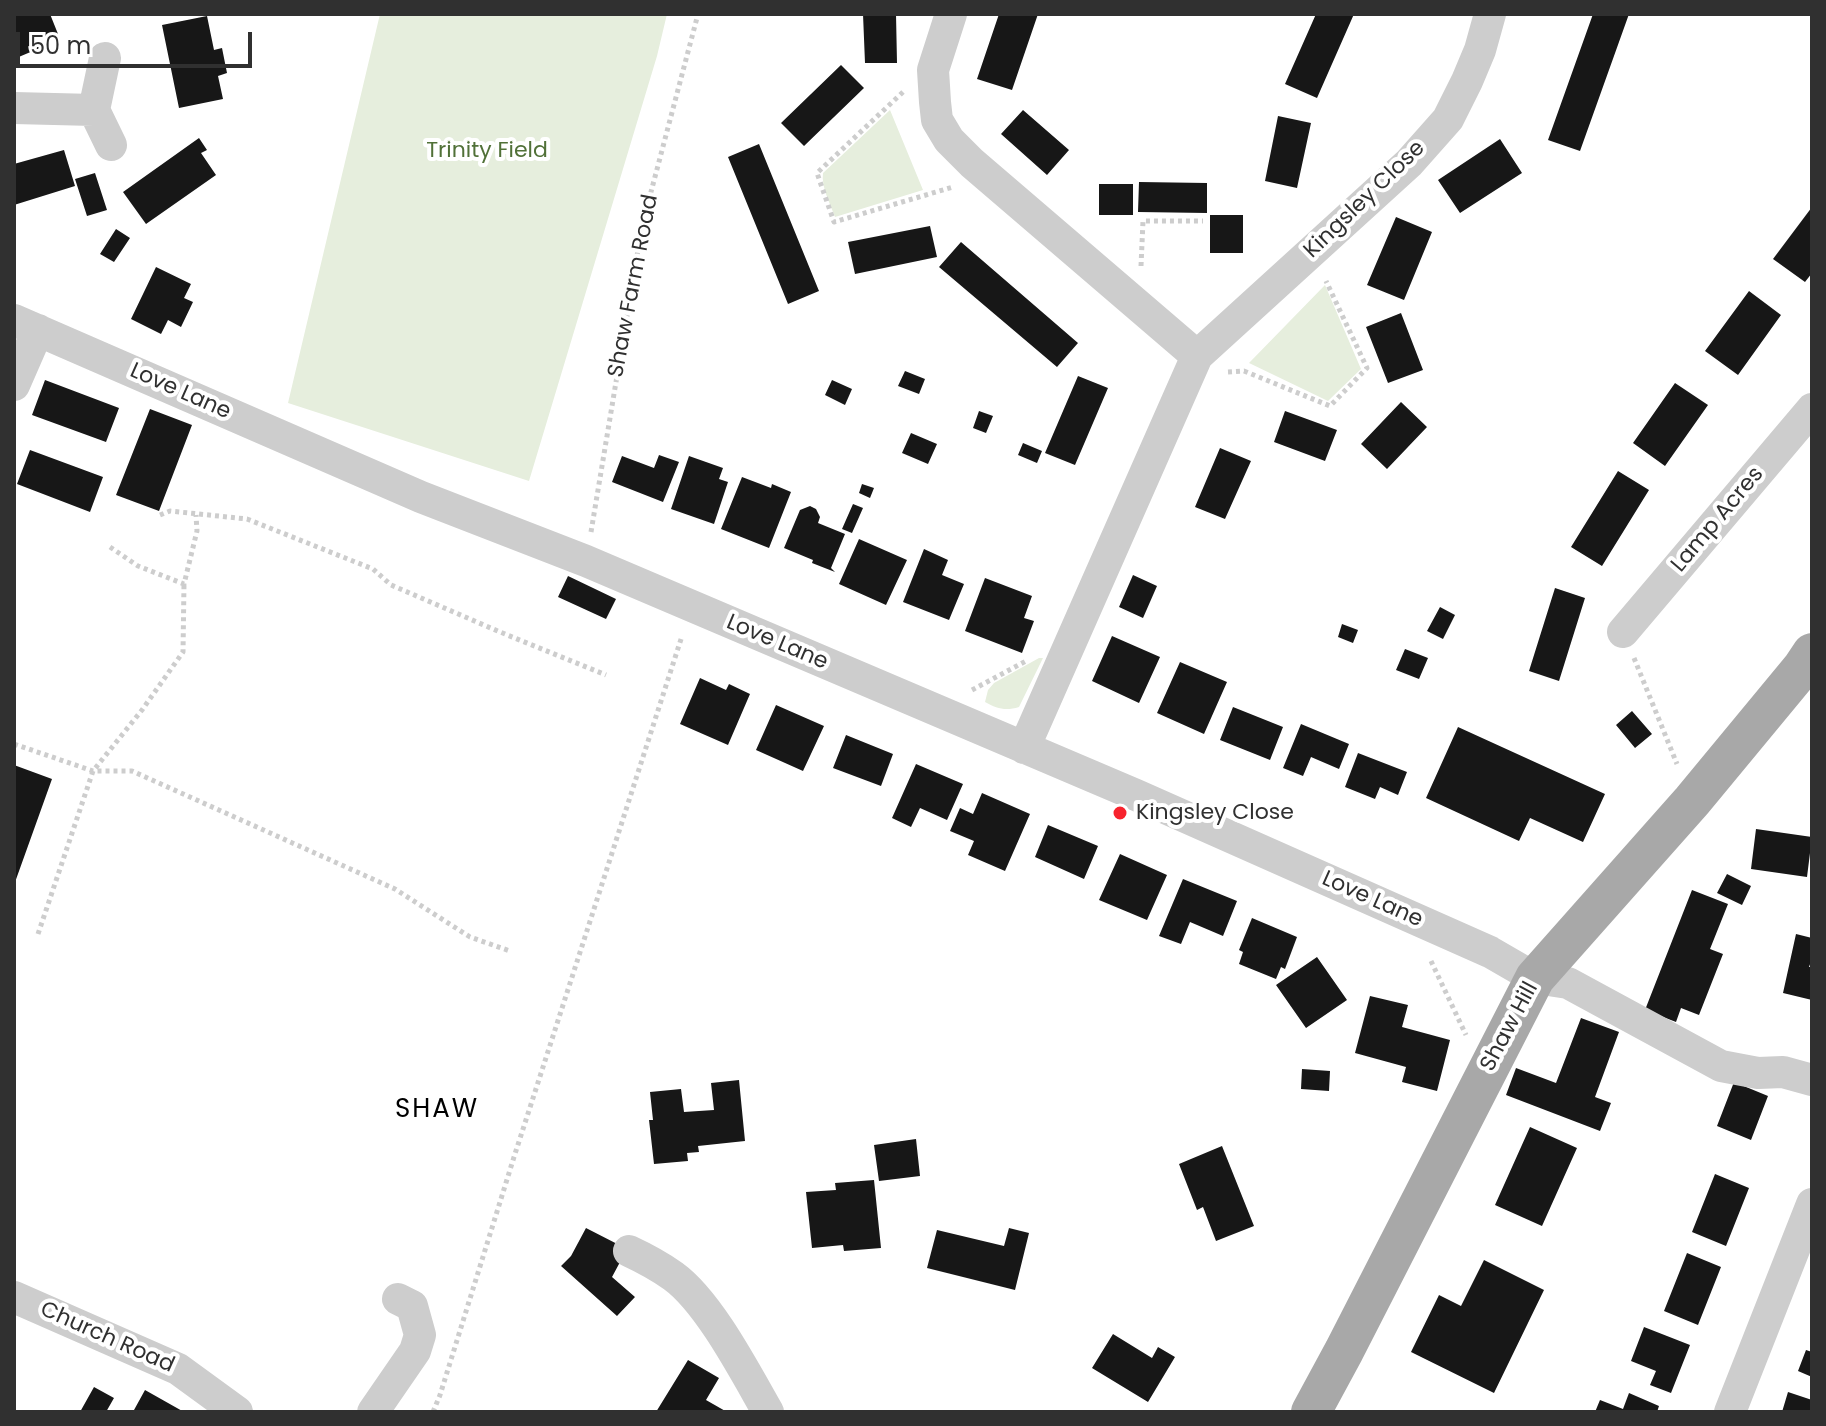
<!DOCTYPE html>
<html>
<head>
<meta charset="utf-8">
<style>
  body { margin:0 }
  #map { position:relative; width:1826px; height:1426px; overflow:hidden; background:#fff; font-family:Poppins,sans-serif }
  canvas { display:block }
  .frame { position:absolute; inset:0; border:16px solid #303030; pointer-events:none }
  .scale { position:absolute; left:16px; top:32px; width:236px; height:36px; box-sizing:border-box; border:4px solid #303030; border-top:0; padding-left:10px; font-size:24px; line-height:28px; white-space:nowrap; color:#303030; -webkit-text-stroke:6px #fff; paint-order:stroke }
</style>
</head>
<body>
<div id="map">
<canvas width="1826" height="1426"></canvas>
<div class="frame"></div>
<div class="scale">50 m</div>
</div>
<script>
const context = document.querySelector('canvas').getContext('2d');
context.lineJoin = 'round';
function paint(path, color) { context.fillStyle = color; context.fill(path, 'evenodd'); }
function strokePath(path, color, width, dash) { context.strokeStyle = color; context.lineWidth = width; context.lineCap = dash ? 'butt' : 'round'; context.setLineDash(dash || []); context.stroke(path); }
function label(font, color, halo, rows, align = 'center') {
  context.font = font + ' Poppins,sans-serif'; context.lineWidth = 8; context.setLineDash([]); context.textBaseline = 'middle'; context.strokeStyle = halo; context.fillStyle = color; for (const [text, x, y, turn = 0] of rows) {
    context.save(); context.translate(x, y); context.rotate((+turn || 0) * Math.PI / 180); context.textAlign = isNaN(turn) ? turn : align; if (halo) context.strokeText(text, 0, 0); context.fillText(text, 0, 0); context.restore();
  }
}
const green = new Path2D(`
  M380,14H667L657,56L529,481L288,403Z
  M890,110L923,190L835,217C830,203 821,187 823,173Z
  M1325,285L1361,369L1328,401L1249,363Z
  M1039,658H1043L1019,707C1006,711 997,709 985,702L988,690L994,683Z`);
const building = new Path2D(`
  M14,14H50L58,34L38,42L40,48L14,59Z
  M863,14H896L897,63H865Z
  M999,14H1038L1012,90L977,79Z
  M1316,14H1354L1317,98L1285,84Z
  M1593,14H1629L1580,151L1548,140Z
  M207,16L214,50L222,48L227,73L218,76L223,99L179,108L162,25Z
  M841,65L864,88L804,146L781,123Z
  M1023,110L1069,150L1047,175L1001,134Z
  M1278,116L1311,123L1297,188L1265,181Z
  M199,138L207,150L201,153L216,175L146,224L123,192Z
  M1500,139L1522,173L1460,213L1438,180Z
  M759,144L819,291L788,304L728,157Z
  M64,150L75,186L14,205V164Z
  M95,173L107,210L87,216L75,179Z
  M1139,182L1207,183V213L1138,212Z
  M1099,184H1133V215H1099Z
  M1812,207V273L1805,282L1773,259Z
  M1210,215H1243V253H1210Z
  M1396,217L1432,232L1404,300L1367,285Z
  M930,226L937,257L855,274L848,242Z
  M116,229L130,238L114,262L100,254Z
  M961,242L1078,343L1057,367L939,267Z
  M156,267L191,284L184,298L193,302L181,327L168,320L161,334L131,319Z
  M1749,291L1781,315L1738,375L1705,351Z
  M1401,313L1423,370L1388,383L1366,327Z
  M905,371L925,379L919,394L898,386Z
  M1078,376L1108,388L1075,465L1045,453Z
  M45,380L119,408L106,442L32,415Z
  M832,380L852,389L845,405L825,395Z
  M1675,383L1708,405L1665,466L1633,443Z
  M1401,402L1427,427L1387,469L1361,444Z
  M150,409L192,425L159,511L116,495Z
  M979,411L993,416L986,433L973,428Z
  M1285,411L1337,430L1325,461L1274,442Z
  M911,433L937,444L928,464L902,453Z
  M1023,443L1042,451L1037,463L1018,455Z
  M1220,448L1251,461L1225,519L1195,507Z
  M30,450L103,477L90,512L17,484Z
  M659,455L679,462L663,502L612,482L622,456L654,468Z
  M689,456L723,468L719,479L728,482L714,524L671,509Z
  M1618,471L1649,490L1602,566L1571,547Z
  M742,477L771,488L772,484L791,492L769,548L721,529Z
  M862,484L874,488L870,498L859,493Z
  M853,504L863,508L852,533L842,529Z
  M810,506L816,509L820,517L818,523L845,534L831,568L835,572L812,563L813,560L784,548L800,510Z
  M859,539L907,560L886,605L839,584Z
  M924,549L948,560L942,575L964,584L949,620L903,602Z
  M1133,575L1157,586L1143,618L1119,607Z
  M568,576L616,599L606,619L558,597Z
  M985,578L1032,596L1024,618L1034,621L1022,653L965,631Z
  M1555,588L1585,598L1559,681L1529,671Z
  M1440,607L1455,615L1443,639L1427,631Z
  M1342,624L1358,630L1353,643L1338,637Z
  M1112,636L1160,657L1139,703L1092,681Z
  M1405,649L1428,658L1419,679L1396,670Z
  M1180,662L1227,682L1204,734L1157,713Z
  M700,678L726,690L729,684L750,694L728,745L680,724Z
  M776,705L824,726L803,771L756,750Z
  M1233,707L1283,727L1270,760L1220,740Z
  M1632,711L1652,734L1635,748L1616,725Z
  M1301,724L1349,744L1339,769L1311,757L1303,776L1283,768Z
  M1458,727L1605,794L1583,842L1530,818L1519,841L1426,798Z
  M846,735L893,754L881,786L833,768Z
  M1358,753L1407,772L1398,795L1380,787L1375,799L1345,787Z
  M916,764L963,784L947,820L920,808L911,827L892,818Z
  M14,765L52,779L14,885Z
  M982,793L1030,814L1005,871L968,855L974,841L950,831L960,808L973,814Z
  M1048,825L1098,846L1084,879L1035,857Z
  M1756,829L1812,837L1807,877L1751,869Z
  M1120,854L1167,875L1147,920L1099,900Z
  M1727,874L1751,886L1742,905L1717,893Z
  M1183,879L1237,901L1223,936L1190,922L1181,944L1159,936Z
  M1692,890L1728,904L1710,949L1723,954L1699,1015L1681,1008L1676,1022L1645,1010Z
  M1252,918L1297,937L1285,969L1281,967L1276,979L1239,964L1243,952L1239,950Z
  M1796,934L1812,938V959L1809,967H1812V1000L1783,993Z
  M1317,957L1347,1000L1306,1028L1276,985Z
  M1370,996L1408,1005L1402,1027L1450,1040L1437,1091L1402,1082L1406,1067L1355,1053Z
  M1581,1018L1619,1032L1595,1097L1611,1103L1600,1131L1506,1095L1516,1068L1556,1083Z
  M1302,1069L1330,1071L1329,1091L1301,1089Z
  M739,1080L745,1141L698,1146L699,1152L687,1153L688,1161L654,1164L649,1120H653L650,1092L681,1089L684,1112L714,1110L711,1083Z
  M1734,1082L1768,1096L1751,1140L1717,1126Z
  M1530,1127L1577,1148L1542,1226L1495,1205Z
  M916,1139L920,1176L879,1181L874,1145Z
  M1222,1146L1254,1226L1216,1241L1203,1207L1197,1210L1179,1164Z
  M1715,1174L1749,1188L1726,1246L1692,1232Z
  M874,1180L881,1248L844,1251L843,1245L812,1248L806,1192L836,1190L835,1183Z
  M586,1228L627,1249L612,1277L635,1297L617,1316L561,1266L571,1256Z
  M1009,1228L1029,1233L1015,1290L927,1268L937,1230L1004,1246Z
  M1687,1253L1721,1267L1698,1325L1664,1311Z
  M1484,1260L1544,1290L1494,1393L1411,1352L1439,1295L1461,1306Z
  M1644,1327L1690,1345L1671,1393L1650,1385L1656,1371L1631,1361Z
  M1113,1334L1152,1358L1158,1347L1175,1357L1148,1402L1092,1368Z
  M1806,1350L1812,1352V1377L1798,1371Z
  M688,1360L719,1378L706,1400L727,1412H656Z
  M94,1387L114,1398L106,1412H80Z
  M145,1390L184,1412H138L134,1410Z
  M1788,1392L1812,1400V1412H1782Z
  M1629,1393L1659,1406L1657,1412H1595L1600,1400L1623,1409Z`);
const path = new Path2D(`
  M903,92L817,173L834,222L953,187
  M1141,266L1143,221H1203
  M1228,372L1244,371L1330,406L1367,368L1326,281
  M160,515L170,511L247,519L373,569L391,585L500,632L606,675
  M591,532L642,226L698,14
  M110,547L138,566L184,584L197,531L196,515
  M1634,658L1677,764
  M972,690L1026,661
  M14,744L93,771H132L395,889L470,937L510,951
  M38,934L93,771L142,710L183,652L184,584
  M1431,961L1466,1035
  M433,1412L440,1395L514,1157L682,636`);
const minor = new Path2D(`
  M951,14L933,70L935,102L937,120L949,140L972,163L1197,356
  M105,58L94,110L111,145
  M14,108L94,110
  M14,320L421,497L586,561L1136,795L1490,952L1535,978L1568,983L1721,1066L1758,1073L1783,1072L1812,1080
  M14,385L38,330
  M1623,632L1812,409
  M1024,748L1197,356L1409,163L1448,119L1467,81L1480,50L1490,14
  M629,1251C644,1258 659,1266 673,1276C709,1302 745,1372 768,1412
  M14,1297L178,1369L237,1412
  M373,1412L415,1351L420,1335L412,1306L398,1299
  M1730,1412L1812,1204`);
const major = new Path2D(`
  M1311,1412L1344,1351L1535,978L1692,801L1802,668L1812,653`);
const markers = [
  [1120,813,8,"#f7232d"]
];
const parkNames = [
  ["Trinity Field",487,151]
];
const streetNames = [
  ["Kingsley Close",1365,200,-44],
  ["Shaw Farm Road",634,286,-79],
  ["Love Lane",180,392,24],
  ["Lamp Acres",1718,520,-50],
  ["Love Lane",777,643,23],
  ["Love Lane",1372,900,24],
  ["Shaw Hill",1510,1027,-62],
  ["Church Road",107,1338,24]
];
const poiNames = [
  ["Kingsley Close",1136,813]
];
const quarterNames = [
  ["SHAW",437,1110]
];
paint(green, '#e6eedd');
paint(building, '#171717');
strokePath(path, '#cdcdcd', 5, [4, 4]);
strokePath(minor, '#cdcdcd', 32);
strokePath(major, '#a8a8a8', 40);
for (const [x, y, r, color] of markers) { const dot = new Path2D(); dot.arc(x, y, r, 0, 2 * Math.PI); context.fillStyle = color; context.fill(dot); strokePath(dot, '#fff', 3); }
label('22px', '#517138', '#fff', parkNames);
label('22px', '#303030', '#fff', streetNames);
label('22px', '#303030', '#fff', poiNames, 'left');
context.letterSpacing = '2px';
label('26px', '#000', '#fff', quarterNames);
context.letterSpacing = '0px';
</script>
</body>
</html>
